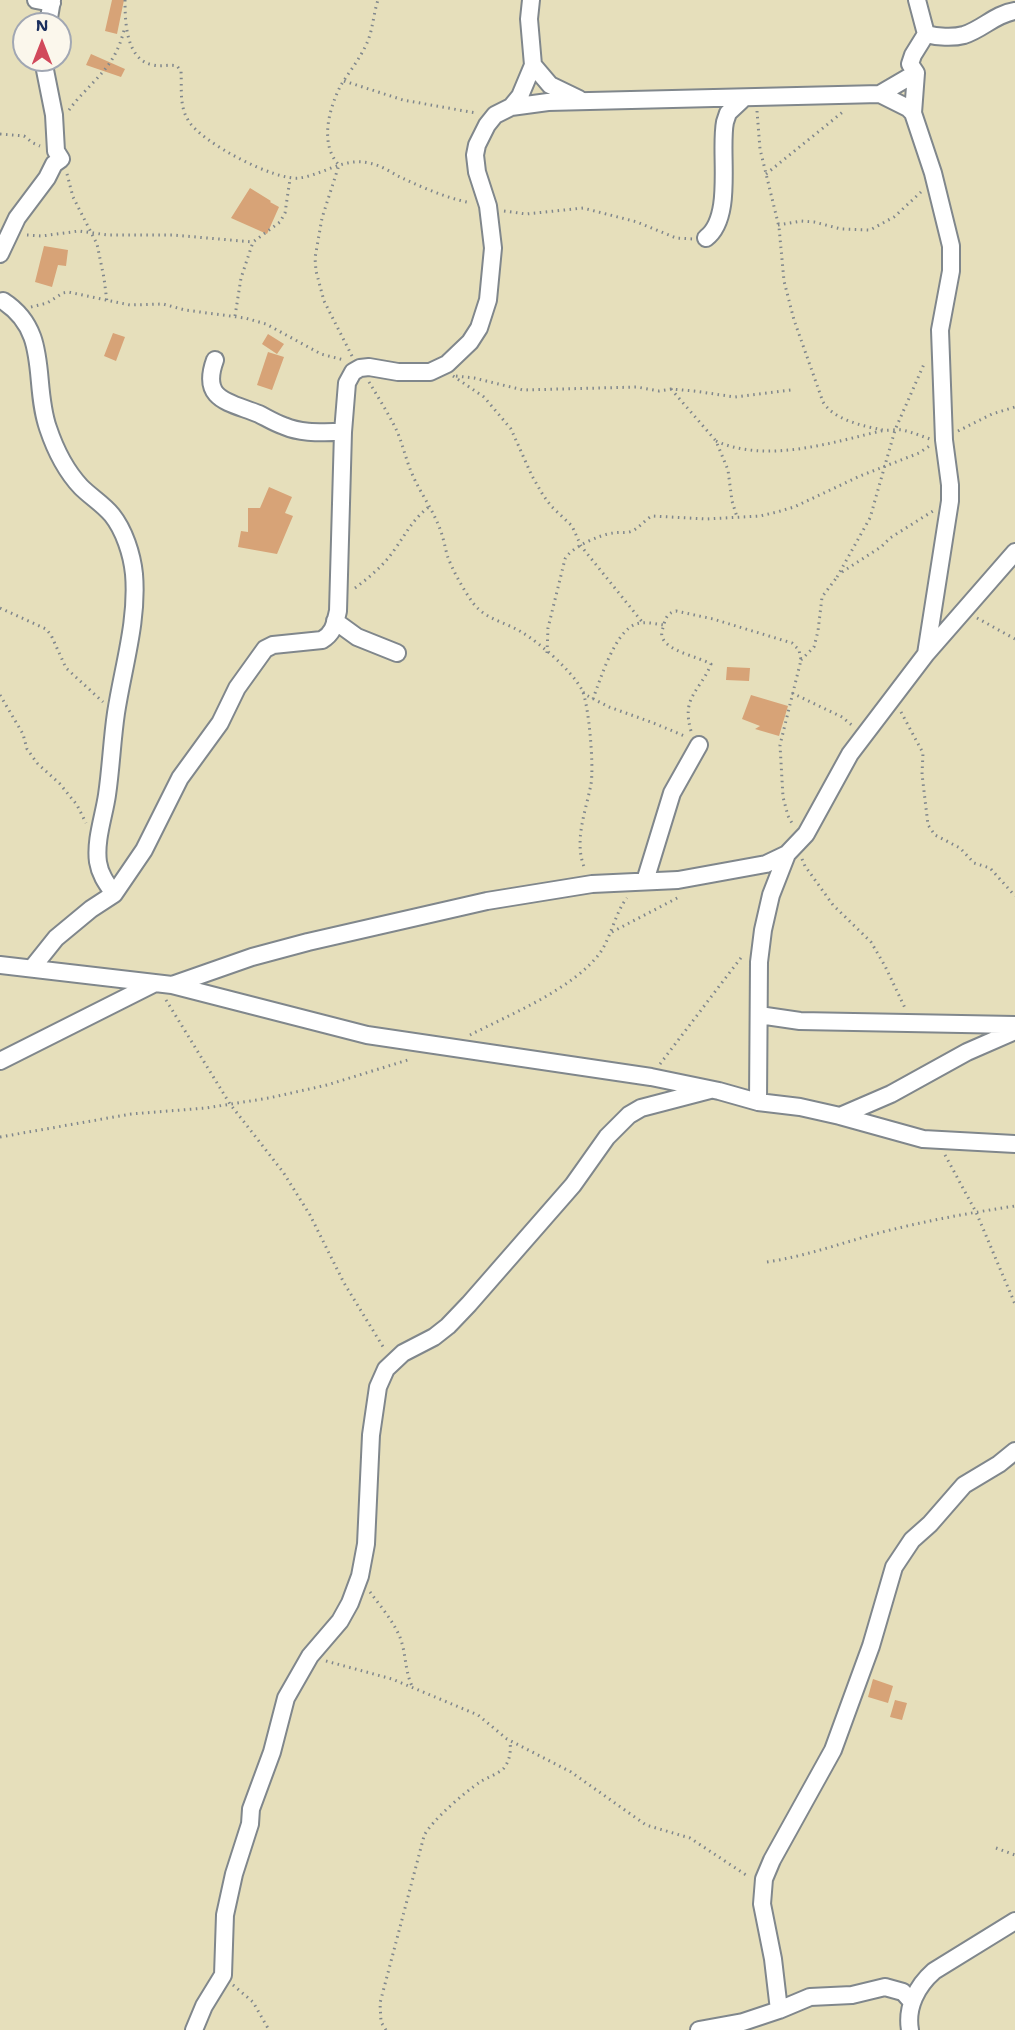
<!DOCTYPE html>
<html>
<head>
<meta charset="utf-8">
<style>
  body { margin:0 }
  #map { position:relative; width:1015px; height:2030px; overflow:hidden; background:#e6dfbb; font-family:"Shantell Sans",sans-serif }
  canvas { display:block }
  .north { position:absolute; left:12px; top:12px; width:60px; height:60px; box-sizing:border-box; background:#fbf7ec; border:2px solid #a1a7b3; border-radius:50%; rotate:0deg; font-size:16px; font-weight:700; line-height:24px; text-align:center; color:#1b2f5e }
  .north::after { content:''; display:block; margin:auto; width:21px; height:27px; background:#d1495b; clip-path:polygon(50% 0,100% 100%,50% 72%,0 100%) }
</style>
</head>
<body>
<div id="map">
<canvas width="1015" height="2030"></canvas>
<div class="north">N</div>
</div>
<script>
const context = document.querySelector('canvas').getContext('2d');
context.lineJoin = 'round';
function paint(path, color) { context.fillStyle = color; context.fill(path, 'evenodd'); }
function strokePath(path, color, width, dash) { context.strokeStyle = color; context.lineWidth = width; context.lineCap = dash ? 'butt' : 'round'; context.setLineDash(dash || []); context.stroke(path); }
const building = new Path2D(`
  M112,0H124L117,34L105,31Z
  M91,54L125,69L121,77L86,65Z
  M250,188L271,201L270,202L279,207L267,234L231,218Z
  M44,246L68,250L66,266L58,265L52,287L35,282Z
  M113,333L125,337L116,361L104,356Z
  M268,334L284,344L277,354L262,344Z
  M268,352L284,357L272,390L257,385Z
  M269,487L292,497L285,513L293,516L277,554L238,547L241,531L248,532V508H260Z
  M727,667L750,668L749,681L726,680Z
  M751,695L788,706L779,736L755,729L760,726L742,719Z
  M873,1679L893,1686L888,1703L868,1697Z
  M895,1700L907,1703L902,1720L890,1717Z`);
const path = new Path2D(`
  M125,0C125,22 126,60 153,65C162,67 169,64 177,66L181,71C182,88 179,105 188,120C200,142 275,181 299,178C323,175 344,157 369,163C380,165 389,171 398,176C421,187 446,198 471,203
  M344,81L403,100L476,113
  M69,110C84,89 107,73 117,50C121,42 123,34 125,27
  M757,111L760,149L779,227L784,281L794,320L823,402C834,420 863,426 883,430C889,431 896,429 902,430C912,432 921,436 930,439
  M0,134L24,136L33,143L40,146
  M67,174L73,197L97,244L104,278L107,302
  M766,174L844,111
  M504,211L526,214L583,208L637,222L676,238L693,239
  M778,225L801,221L814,222L841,229L870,230L894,217L921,192
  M27,235L42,236L79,231L108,235H173L253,242
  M31,307L47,303L63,293L68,292L130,305L163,304L185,310L245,318L266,324L321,354L344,360
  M235,316L241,278L253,242L280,222L285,213L290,179
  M352,356L324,301L316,271L315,258L322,218L339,165C319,144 329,108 341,85C349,72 359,60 366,45C373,31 373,15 378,0
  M453,376L484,397L511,429L532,476L543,495L551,506L572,526L581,546L643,623
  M456,376L474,378L523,390L637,387L659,391L671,389L694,391L735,397L791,390
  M369,382C378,397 388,413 396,429C403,444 406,461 413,476C421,494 433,510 440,529C443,537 445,546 447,555C453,571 463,589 473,603C486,620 506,622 523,633C541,644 572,671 582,690C589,704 594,768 591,784C586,811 573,842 585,869
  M671,389L716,441L728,470L732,501L737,517
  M958,431L992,414L1015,407
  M716,441C767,464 834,442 885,430
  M842,572L881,547L890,538L933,511
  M837,577L870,518L895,430L924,364
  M355,588C370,577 384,565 395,549C407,532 413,519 430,506
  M0,608L46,629L51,635L66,668L103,702
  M977,618L1015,639
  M547,653L548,628L565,559C571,547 601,534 614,533C619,532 624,533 629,532C638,530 644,520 652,516L707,519L760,516L777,512L794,507L860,476L919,453L931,445
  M801,660L814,647L818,631L822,597L837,577
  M583,692L586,695L609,707L651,722L687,737
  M792,693L842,717L854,727
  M0,695L23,734L27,749L37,763L60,784L77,805L86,823
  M593,699C600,680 615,631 636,624C645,621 655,624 664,625
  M901,712L923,753L922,774L928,825L935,835L960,848L974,863L990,868L1015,896
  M691,731C681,696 700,692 711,664C699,657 670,652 663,639C660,634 663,629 664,624C666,617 668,613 676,611L713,619L792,643L799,650L801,660L780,745L783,797L788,816L793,825
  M802,859L805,866L833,905L871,942L885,966L905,1008
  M612,932L681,896
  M166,1000L230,1104L283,1172L310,1215L344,1283L385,1350
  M470,1035C511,1014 573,989 600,953C611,937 616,911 627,898
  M660,1064L743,955
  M0,1137L131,1114L206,1108L269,1098L327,1085L411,1059
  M945,1155L976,1212L1015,1304
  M767,1262C807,1256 841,1243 879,1233C924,1221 969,1213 1015,1206
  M370,1592C381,1607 395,1623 401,1640C406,1655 405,1671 412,1686
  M326,1661L392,1679L478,1715L507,1739L571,1772L646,1825L690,1838L749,1877
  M996,1848L1015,1855
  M233,1985L253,2002L269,2030
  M386,2030L381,2022L380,2003L424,1836C431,1821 465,1792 480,1782C488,1777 498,1774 504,1768C510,1760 511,1751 510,1741`);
const minor = new Path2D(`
  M36,0L52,3
  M917,0L926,34
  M48,24L52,0
  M926,34C937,37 953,38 964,35C983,29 995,14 1015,11
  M533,65L550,85L579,99
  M880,94L908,108L913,113
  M511,107L520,96L533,65L529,19L531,0
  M706,238C734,217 719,152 725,122L728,113L744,98
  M0,254L17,218L47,178L54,164L61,159L56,151L54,115L43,60
  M3,301C51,332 32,382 48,428C55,449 66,471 81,487C91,497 103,504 112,515C124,530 132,554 134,574C138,621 123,667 116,713C112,740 111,768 107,795C104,816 95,840 98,862C100,875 107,884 114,894
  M215,360C200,401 230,402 259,414C267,418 275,423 284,426C302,434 324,432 343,432
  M335,621L357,637L397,653
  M926,654L950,501V485L944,440L940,330L951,271V246L933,173L913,113L916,73L910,64L913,55L926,34
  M645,881L672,793L699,745
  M0,965L172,985L367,1035L651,1077L719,1091L758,1102L800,1107L840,1116L923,1139L1015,1144
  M32,968L56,938L91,909L114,894L144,850L180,778L220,723L237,688L265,649L273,645L322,640C334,633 335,623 338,611L343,432L347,383L353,372L360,368L369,367L398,372H430L447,364L470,342L479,328L488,300L493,248L488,206L477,172L475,155L477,145L487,125L495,115L511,107L548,102L880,94L916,73
  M172,985L252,957L308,942L487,901L592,884L678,880L766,864L787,854L806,834L850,754L926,654L1015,552
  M759,1015L800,1021L1015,1025
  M0,1061L155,983
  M758,1102L759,962L763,930L771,895L787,854
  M840,1116L891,1094L967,1052L1015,1031
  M779,2010L773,1959L762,1904L764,1879L772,1860L833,1750L871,1646L894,1567L912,1540L930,1524L964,1485L999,1464L1015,1451
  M194,2030L204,2006L223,1975L225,1915L234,1874L250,1824L251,1809L272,1752L286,1698L310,1656L340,1621L350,1603L360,1576L366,1544L371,1435L378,1387L386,1369L403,1353L434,1337L448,1326L469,1304L573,1185L607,1137L629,1115L641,1108L710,1090
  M699,2030L743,2022L779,2010L810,1997L852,1995L885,1987L903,1992L912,2002
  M910,2030C906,2007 917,1986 934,1971L1015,1921`);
paint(building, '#d7a377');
strokePath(minor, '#80878c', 20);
strokePath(path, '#80878c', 3, [1.5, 4.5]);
strokePath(minor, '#fff', 16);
</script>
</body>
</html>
